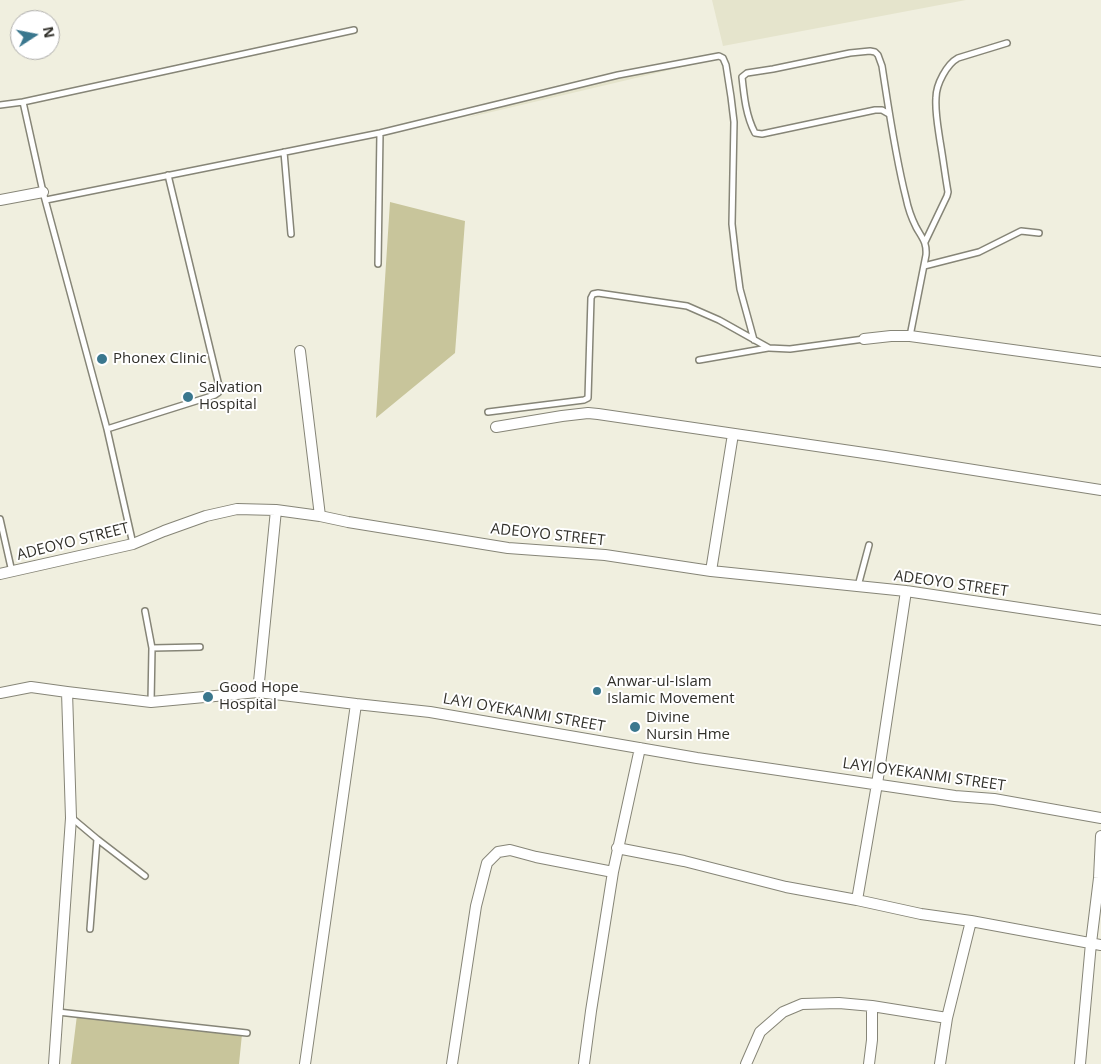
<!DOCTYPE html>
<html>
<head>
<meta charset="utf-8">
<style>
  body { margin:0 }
  #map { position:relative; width:1101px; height:1064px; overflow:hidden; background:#f0efdf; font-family:"Open Sans",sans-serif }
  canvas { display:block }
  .north { position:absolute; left:10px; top:10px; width:50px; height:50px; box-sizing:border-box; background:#fff; border:1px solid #adacaa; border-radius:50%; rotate:79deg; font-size:14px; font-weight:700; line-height:20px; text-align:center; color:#31302a }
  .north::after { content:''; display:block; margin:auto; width:18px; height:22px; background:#3a778e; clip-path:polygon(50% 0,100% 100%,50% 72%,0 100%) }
</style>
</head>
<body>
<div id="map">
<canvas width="1101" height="1064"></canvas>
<div class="north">N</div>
</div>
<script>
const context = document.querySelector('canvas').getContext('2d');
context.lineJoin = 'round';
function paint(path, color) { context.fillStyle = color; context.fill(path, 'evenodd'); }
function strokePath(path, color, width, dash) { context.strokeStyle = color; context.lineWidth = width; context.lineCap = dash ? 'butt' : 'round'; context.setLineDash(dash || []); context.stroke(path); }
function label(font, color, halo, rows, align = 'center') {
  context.font = font + ' "Open Sans",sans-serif'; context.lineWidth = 4; context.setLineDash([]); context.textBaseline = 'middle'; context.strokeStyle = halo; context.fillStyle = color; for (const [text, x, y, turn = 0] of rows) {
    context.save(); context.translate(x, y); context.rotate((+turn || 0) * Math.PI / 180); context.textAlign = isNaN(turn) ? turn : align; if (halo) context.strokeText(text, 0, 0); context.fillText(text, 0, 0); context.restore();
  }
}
const built = new Path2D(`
  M712,0H966L723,46Z
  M725,57L466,118L555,88Z`);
const green = new Path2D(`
  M390,202L465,221L455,353L376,418Z
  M77,1015L242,1034L239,1064H71Z`);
const lane = new Path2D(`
  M23,102L43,192L107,429L133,544
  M0,105L23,102L354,30
  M889,114L882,110H875L762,134L755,133C746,116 744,96 742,77L747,73L773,69L850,53L870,51L875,52L878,55L882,66C889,111 895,155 906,198C908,208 912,219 916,227C922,238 927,242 926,255L910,336
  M284,152L291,234
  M46,200L380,133L618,75L719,56L723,58L726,65L731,97L734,122L732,224L736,259L740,289L754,340
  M925,242L947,196L948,192C945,175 943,158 940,141C938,127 935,112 936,98C936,84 947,64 958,58L1007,43
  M378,264L380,133
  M924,266L979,252L1021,231L1039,233
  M699,360L768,348
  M488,412L584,400L588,398L591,298L593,294L598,293L687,306L719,320L769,348L790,349L864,339
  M107,429L215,395L218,393L220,390L168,175
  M0,519L12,572
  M858,586L869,545
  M145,611L152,648L151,702
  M152,648L200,647
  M72,818L97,839L90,929
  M97,839L145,876
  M58,1012L247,1033`);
const street = new Path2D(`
  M0,200L43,192
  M864,339L891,336H910L1101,362
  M300,351L320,516
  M496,427L562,416L588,413L598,414L885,456L1101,490
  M711,571L733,434
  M0,574L133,544L164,531L206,516L237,509L276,510L320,516L348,522L508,548L605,555L711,571L906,591L1101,620
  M258,692L276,510
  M0,693L31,687L67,692L151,702L258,692L356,704L430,712L697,758L955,796L994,799L1101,818
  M617,848L684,861L786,887L857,900L921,914L971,921L1101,945
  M857,900L877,784L906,591
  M54,1064L71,818L67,692
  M305,1064L356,704
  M452,1064L476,906L487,863L498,852L510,850L536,857L613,872
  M584,1064L591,1011L613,872L640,748
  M746,1064L760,1032L783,1012L802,1004L839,1003L872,1006L947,1018
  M869,1064L872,1040V1006
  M940,1064L947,1018L971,921
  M1080,1064L1091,943L1099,878L1101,836`);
const markers = [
  [102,359,6,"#3a778e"],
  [188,397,6,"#3a778e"],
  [597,691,5,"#3a778e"],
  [208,697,6,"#3a778e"],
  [635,727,6,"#3a778e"]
];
const poiNames = [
  ["Phonex Clinic",113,359],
  ["Salvation",199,388],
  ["Hospital",199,405],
  ["Anwar-ul-Islam",607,682],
  ["Islamic Movement",607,699],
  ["Good Hope",219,688],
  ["Hospital",219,705],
  ["Divine",646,718],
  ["Nursin Hme",646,735]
];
const streetNames = [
  ["ADEOYO STREET",548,535,6],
  ["ADEOYO STREET",73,542,-14],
  ["ADEOYO STREET",951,584,8],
  ["LAYI OYEKANMI STREET",524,713,10],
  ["LAYI OYEKANMI STREET",924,775,8]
];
paint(built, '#e5e4cc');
paint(green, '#c8c59b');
strokePath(lane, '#868577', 8);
strokePath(street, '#868577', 12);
strokePath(lane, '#fff', 5);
strokePath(street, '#fff', 10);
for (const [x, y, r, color] of markers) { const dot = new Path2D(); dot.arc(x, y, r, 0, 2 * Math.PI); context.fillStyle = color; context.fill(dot); strokePath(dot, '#fff', 2); }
label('15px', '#31302a', '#fff', poiNames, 'left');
label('15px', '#31302a', '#fff', streetNames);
</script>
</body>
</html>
